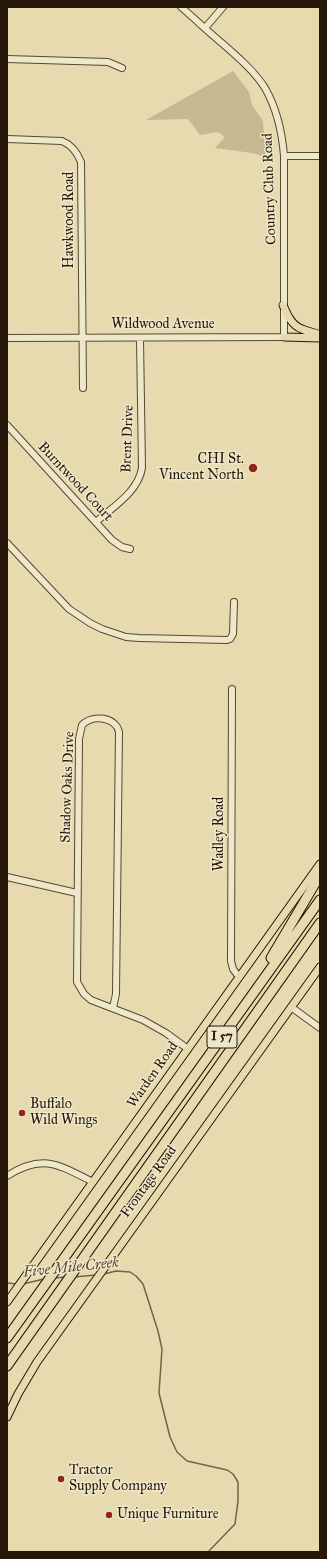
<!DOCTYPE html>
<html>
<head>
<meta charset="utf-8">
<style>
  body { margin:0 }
  #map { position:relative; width:327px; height:1559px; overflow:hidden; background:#e7daae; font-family:"IM FELL Great Primer",serif }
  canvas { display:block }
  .frame { position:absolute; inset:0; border:8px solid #251709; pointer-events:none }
</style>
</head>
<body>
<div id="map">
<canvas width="327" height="1559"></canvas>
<div class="frame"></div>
</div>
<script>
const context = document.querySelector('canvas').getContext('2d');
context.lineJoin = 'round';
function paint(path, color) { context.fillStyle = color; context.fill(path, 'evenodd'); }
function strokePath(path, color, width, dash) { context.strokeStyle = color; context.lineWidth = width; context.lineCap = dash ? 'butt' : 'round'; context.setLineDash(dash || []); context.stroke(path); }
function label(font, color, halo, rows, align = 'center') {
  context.font = font + ' "IM FELL Great Primer",serif'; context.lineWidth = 3; context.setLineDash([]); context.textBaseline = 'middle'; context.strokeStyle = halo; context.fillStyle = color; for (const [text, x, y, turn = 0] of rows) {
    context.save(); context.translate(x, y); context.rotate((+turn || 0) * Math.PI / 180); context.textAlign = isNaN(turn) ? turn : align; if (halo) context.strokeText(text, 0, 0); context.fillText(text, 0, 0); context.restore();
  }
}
const green = new Path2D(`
  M233,71L249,92L252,105L263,121L264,135L268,152L263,156L252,153L215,148L225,137L218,132L200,135L188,119L146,120Z`);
const stream = new Path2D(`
  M104,1274L116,1271L130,1272L136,1276L143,1284L158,1331L162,1349L159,1393L170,1437L177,1452L187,1461L227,1470L233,1474L238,1482V1501L235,1524L208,1552
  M74,1277L96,1275
  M54,1278L66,1277
  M7,1283L17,1284
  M23,1284L44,1279`);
const minor = new Path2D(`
  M205,28L223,7
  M7,59L108,62L122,68
  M7,139L62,141C72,145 77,152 81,162L83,388
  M284,156H320
  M7,338L284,337V156C282,131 277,109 265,88C253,69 233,53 216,38C204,28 193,17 181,7
  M7,425L112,540L122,547L130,549
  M96,522C114,506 138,492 142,468L140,338
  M7,543L69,609L90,623L102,629L126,637L139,638L227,640L230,639L233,634L234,602
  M232,689L231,961L233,969L239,977
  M7,877L77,893
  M291,1007L320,1028
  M113,1008L116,994L119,732C116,717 93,714 82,725L79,739L77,982L84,994L91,1000L143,1020L166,1033L188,1049
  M7,1176C43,1153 59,1165 93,1182`);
const major = new Path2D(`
  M283,305C287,314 291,325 302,329C308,332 314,332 320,335
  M284,337L320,338
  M7,1302L320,864
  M7,1417L18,1394L37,1362L320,967`);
const highway = new Path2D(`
  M271,958L320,875
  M7,1338L320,900
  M7,1366L320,923`);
const markers = [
  [253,468,5,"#8f2418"],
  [22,1113,4,"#8f2418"],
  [61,1479,4,"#8f2418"],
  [109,1515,4,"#8f2418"]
];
const shields = [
  [222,1037,30]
];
const shieldNames = [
  ["I 57",222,1037]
];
const streetNames = [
  ["Country Club Road",270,189,-92],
  ["Hawkwood Road",70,220,-90],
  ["Wildwood Avenue",163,325],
  ["Brent Drive",128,439,-88],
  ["Burntwood Court",75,482,47],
  ["Shadow Oaks Drive",68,787,-88],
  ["Wadley Road",220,834,-90],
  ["Warden Road",153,1075,-55],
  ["Frontage Road",149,1182,-54]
];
const poiNames = [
  ["CHI St.",244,460,"right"],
  ["Vincent North",244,476,"right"],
  ["Buffalo",30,1105],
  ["Wild Wings",30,1121],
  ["Tractor",69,1471],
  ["Supply Company",69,1487],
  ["Unique Furniture",117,1515]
];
const waterNames = [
  ["Five Mile Creek",71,1268,-6]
];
paint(green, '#c6b992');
strokePath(stream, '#72644a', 1.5);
strokePath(minor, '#564832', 8);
strokePath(major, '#251709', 9);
strokePath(highway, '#251709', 11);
strokePath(minor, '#efe7ca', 6);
strokePath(major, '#e7daae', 7);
strokePath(highway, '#e7daae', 9);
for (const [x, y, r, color] of markers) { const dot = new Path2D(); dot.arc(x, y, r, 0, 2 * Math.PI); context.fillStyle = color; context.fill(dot); strokePath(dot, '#efe7ca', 1.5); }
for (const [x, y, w] of shields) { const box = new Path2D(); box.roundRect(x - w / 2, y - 11, w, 22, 3); context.fillStyle = '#efe7ca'; context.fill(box); strokePath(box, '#251709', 1); }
label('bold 13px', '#251709', null, shieldNames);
label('14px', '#251709', '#efe7ca', streetNames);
label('14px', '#251709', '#efe7ca', poiNames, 'left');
label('italic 15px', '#584b35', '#efe7ca', waterNames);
</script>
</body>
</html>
